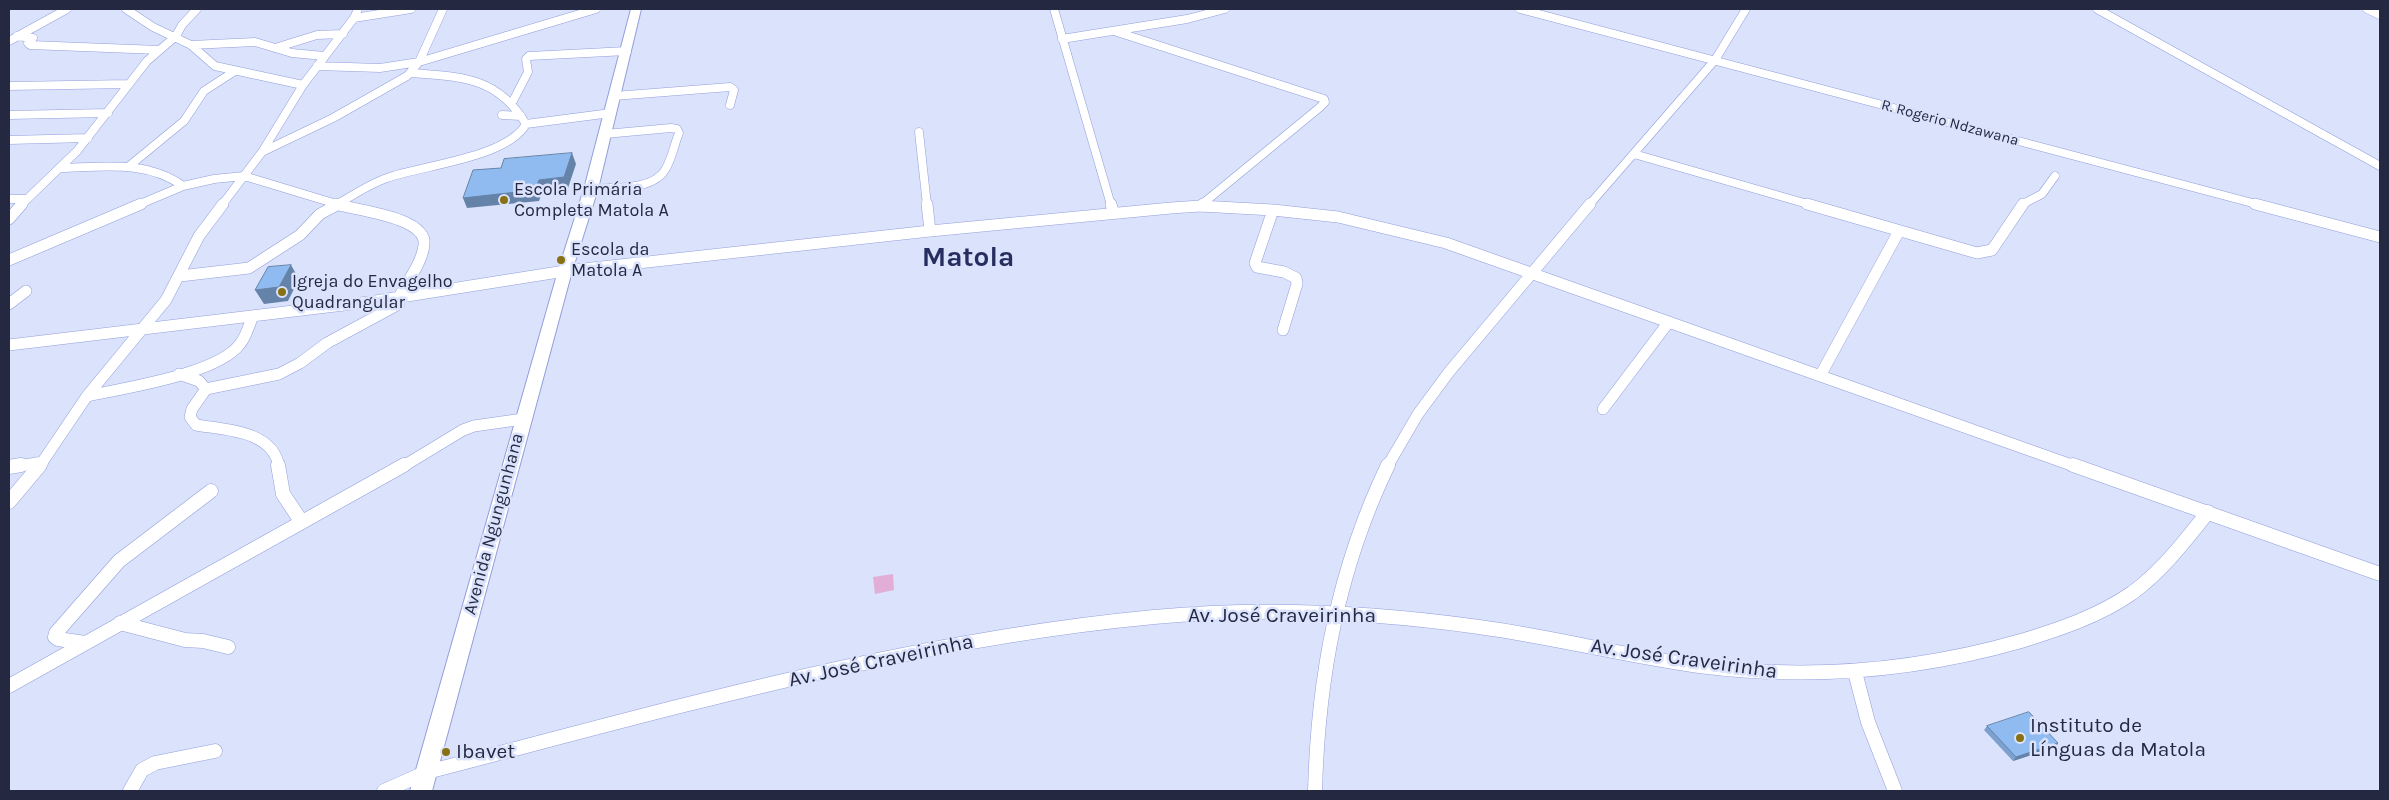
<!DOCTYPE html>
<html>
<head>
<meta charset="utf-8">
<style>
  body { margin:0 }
  #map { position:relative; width:2389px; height:800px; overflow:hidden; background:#dbe2fc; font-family:Karla,sans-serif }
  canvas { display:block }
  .frame { position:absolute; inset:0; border:10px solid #242941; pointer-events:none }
</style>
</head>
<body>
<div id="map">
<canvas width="2389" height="800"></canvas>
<div class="frame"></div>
</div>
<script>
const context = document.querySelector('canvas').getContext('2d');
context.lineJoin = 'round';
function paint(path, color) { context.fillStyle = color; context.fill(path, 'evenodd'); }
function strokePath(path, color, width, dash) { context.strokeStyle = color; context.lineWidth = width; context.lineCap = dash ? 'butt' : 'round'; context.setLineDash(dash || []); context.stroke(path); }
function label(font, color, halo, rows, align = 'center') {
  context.font = font + ' Karla,sans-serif'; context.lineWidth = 5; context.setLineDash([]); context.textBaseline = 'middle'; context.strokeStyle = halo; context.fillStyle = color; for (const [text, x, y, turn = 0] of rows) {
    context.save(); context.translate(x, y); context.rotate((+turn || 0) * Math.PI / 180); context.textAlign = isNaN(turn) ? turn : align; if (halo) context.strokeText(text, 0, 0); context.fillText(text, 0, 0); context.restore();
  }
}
const water = new Path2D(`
  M893,574L894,590L875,594L873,577Z`);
const streetFar2 = new Path2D(`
  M126,9L153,27L191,45L215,66L303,85
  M1054,9L1111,205
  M1520,9L2260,205
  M2097,9L2380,166
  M2367,9L2380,15
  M354,18L411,9
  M1117,32L1324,99L1325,102L1319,108L1201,205
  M17,36L33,38L28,43L30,45L159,50
  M1062,39L1187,19L1225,9
  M9,41L67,9
  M191,45L255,42L292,53L324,56
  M275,48L317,35L343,34
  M317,66L380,68L419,62L596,9
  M9,86L129,84
  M614,96L730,87L734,90L730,105
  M513,101L528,72L526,59L529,56L627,51
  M9,115L108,113
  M502,115L521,116
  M526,124L611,113
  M919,132L927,205
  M9,140L88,138
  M262,152L333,118L407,76L419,62L443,9
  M1634,154L1811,205
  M128,167L184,121L204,91L235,71
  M61,168C103,167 147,160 183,186
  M591,189C613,187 652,191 665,170C672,159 674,145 679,133L677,129L671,128L605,134
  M9,199H26
  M21,205L77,151L147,61L176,36L182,25L197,9
  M138,205L183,186L214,179L244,176L340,205
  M222,205L262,152L303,85L354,18L358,9
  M336,205C352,196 369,184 387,178C423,165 507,158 526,124C497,76 461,77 410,73
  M1589,205L1715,60L1746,9
  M2021,205L2042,194L2055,176`);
const streetFar1 = new Path2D(`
  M335,204C355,210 428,217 424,245C422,263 407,282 399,297
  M927,204L930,231
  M1111,204L1113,212
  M1807,204L1977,253L1992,250L2023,204
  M2255,204L2380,237
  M1200,206L1203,204
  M1273,210L1255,263L1257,267L1284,272L1296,278L1297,284L1283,330
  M9,219L22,204
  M9,260L141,204
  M180,276L249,268L300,235L320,214L339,204
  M9,304L26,291
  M9,345L369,302L565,271L930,231L1171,208L1200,206L1273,210L1338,217L1446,243L2077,467
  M179,374L199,381L206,389
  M1820,376L1899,231
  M87,396C124,388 218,374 240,344C246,337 249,325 253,316
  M1603,409L1668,323
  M12,467L43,462
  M39,467L87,396L166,300L199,236L223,204
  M279,467C273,430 225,430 196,425L190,417L192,409L206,389L279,374L300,363L327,343L399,304
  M402,467L463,430L474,426L523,419
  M1387,467L1418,414L1449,372L1590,204`);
const street = new Path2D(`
  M278,465L283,494L301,521
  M2073,465L2380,574
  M9,467L21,465
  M9,502L40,465
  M120,623L185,640L203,641L228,647
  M85,643L58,639L55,637L56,633L119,561L211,491
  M1855,672L1868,722L1895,791
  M9,686L404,465
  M130,791L142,770L155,763L215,751
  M384,791L427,772C667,710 907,640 1154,617C1262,607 1372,612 1479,627C1553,637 1625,656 1699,666C1808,680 1916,671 2021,641C2060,629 2099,616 2132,593C2162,571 2185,541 2208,512
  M1315,791C1318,677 1338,569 1388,465`);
const secondary = new Path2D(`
  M631,9H641L598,189L572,271L432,791H410L558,271L584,189Z`);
const wall = new Path2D(`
  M1987,726L2058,743L2056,747L2013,761L1984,730Z`);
const shadedWall = new Path2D(`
  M572,153L576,164L568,188L543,190L539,201L467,208L463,198Z
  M291,265L299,279L288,301L264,304L255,290Z
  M2058,743L2056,747L2013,761L2016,757Z`);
const building = new Path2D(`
  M572,153L564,177L539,180L535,190L463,198L473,170L501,168L504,159Z
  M291,265L279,287L255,290L268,267Z
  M2029,712L2058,743L2016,757L1987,726Z`);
const markers = [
  [504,200,5,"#887113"],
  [561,260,5,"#887113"],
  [282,292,5,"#887113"],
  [2020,738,5,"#887113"],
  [446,752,5,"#887113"]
];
const farStreetnames = [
  ["R. Rogerio Ndzawana",1950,123,15]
];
const poiNames = [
  ["Escola Primária",514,190],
  ["Completa Matola A",514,211],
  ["Escola da",571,250],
  ["Matola A",571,271],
  ["Igreja do Envagelho",292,282],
  ["Quadrangular",292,303]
];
const streetNames = [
  ["Avenida Ngungunhana",494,524,-75]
];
const nearStreetnames = [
  ["Av. José Craveirinha",1282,616],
  ["Av. José Craveirinha",1684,659,8],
  ["Av. José Craveirinha",881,661,-12]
];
const nearPoinames = [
  ["Instituto de",2030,726],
  ["Línguas da Matola",2030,750],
  ["Ibavet",456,752]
];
const townNames = [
  ["Matola",968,258]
];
paint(water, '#e2aed7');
strokePath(streetFar2, '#919fdb', 9);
strokePath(streetFar1, '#919fdb', 12);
strokePath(street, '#919fdb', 15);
strokePath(secondary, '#919fdb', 2);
strokePath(streetFar2, '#fff', 8);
strokePath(streetFar1, '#fff', 11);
strokePath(street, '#fff', 14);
paint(secondary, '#fff');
paint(wall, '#7ca1ce');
paint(shadedWall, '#6583a8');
paint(building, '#90bbf0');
strokePath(building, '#6583a8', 1);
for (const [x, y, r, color] of markers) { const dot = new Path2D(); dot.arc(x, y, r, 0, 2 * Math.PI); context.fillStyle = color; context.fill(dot); strokePath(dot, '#dbe2fc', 2); }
label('15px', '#242941', '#dbe2fc', farStreetnames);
label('18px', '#242941', '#dbe2fc', poiNames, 'left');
label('18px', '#242941', '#dbe2fc', streetNames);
label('21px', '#242941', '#dbe2fc', nearStreetnames);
label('21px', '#242941', '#dbe2fc', nearPoinames, 'left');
label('bold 28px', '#262e60', '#dbe2fc', townNames);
</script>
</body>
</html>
